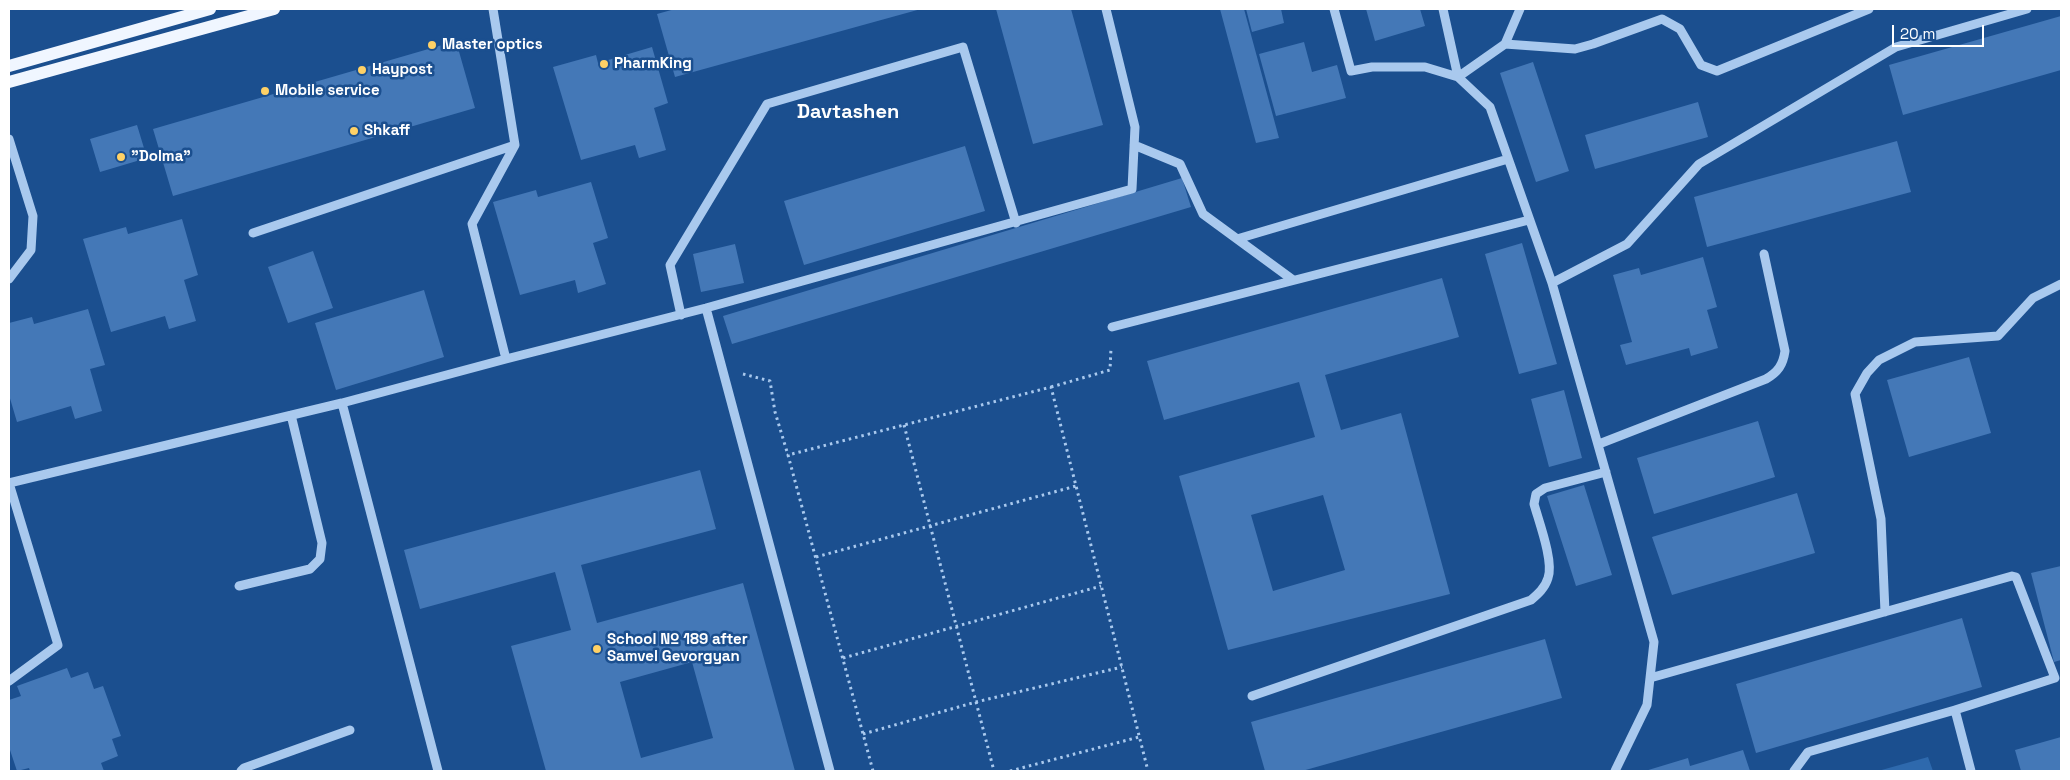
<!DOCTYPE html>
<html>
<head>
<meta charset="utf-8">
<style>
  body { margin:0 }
  #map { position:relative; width:2070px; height:780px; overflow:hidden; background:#1b4f8f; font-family:"Space Grotesk",sans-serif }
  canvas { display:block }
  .frame { position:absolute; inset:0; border:10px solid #fff; pointer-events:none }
  .scale { position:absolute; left:1892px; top:25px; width:92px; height:22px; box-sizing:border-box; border:2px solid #fff; border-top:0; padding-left:6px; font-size:15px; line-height:18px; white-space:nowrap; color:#fff; -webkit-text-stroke:4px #1b4f8f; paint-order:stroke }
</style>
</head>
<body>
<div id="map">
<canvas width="2070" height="780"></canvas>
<div class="frame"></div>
<div class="scale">20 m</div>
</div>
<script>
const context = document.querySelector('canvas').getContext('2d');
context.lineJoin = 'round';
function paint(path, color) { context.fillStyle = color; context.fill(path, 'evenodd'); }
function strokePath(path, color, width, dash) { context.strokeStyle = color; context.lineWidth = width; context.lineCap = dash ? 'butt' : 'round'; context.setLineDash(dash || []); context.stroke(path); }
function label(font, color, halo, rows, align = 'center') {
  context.font = font + ' "Space Grotesk",sans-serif'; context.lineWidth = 5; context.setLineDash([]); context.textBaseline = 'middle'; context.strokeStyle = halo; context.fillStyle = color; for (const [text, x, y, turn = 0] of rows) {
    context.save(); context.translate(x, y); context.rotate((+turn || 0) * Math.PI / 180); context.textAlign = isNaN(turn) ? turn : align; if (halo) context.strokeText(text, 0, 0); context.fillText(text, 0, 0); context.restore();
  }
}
const green = new Path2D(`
  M1928,757L1933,771H1878Z`);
const building = new Path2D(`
  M675,9H921L675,77L657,14Z
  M996,9H1071L1103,125L1033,144Z
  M1220,9H1244L1279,138L1256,143Z
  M1246,9H1281L1284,23L1252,32Z
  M1366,9H1420L1425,26L1375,41Z
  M2061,16V70L1903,115L1889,65Z
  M456,41L475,108L173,196L153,129Z
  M1304,42L1312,72L1337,65L1346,98L1276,116L1259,54Z
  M652,47L668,103L654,108L666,150L639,158L635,145L581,160L553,67L596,55L598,63Z
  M1533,62L1569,171L1536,182L1500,73Z
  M1698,102L1708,137L1595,169L1585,135Z
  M137,125L147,158L100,172L90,139Z
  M1897,141L1911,192L1707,247L1694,197Z
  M965,146L985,211L804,265L784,201Z
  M1182,178L1191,207L732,344L723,316Z
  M591,182L608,238L593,243L606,284L578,293L575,280L520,295L493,202L536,190L538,197Z
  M182,219L198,275L184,280L196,321L169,329L165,316L111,332L83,239L126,227L128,234Z
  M1522,243L1557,364L1519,374L1485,254Z
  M735,244L744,283L701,292L693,254Z
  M313,251L333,308L288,323L268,267Z
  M1703,257L1717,307L1707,310L1718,348L1691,356L1689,348L1626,365L1620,345L1632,342L1613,275L1639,268L1641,275Z
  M1442,278L1459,337L1325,375L1341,430L1401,413L1450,594L1228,650L1179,476L1315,437L1299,382L1164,420L1147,361ZM1323,495L1345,570L1273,591L1251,515Z
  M424,290L444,357L336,390L315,323Z
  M88,309L105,365L90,369L102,411L75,419L71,406L17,422L9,395V323L32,317L34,324Z
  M1969,357L1991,433L1909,457L1887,380Z
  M1564,390L1582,458L1549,467L1531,399Z
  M1758,421L1775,477L1654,514L1637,458Z
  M700,470L716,529L581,565L597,623L743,583L795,771H546L511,646L571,630L555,572L420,609L404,550ZM692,662L713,738L641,758L620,682Z
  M1584,485L1612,575L1576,586L1547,496Z
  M1797,493L1815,553L1672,595L1652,537Z
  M2061,566V660L2054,662L2031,573Z
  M1962,618L1982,687L1756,753L1736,684Z
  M1545,639L1562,698L1302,771H1265L1251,722Z
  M67,668L71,678L88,672L94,689L103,686L121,736L112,739L118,756L101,763L104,771H30L29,768L17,771L9,747V719L10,718L9,700L21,696L17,686Z
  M2061,737V771H2021L2015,750Z
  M1743,750L1750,771H1645L1688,758L1690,766Z`);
const path = new Path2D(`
  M743,374L770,381L775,412L788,455
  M1051,387L1110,370L1111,348
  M904,425L994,771
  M816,557L1076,486
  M843,658L1101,586
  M863,734L976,702L1122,667
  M873,771L788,455L1051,387L1148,771
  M1010,771L1139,737`);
const minor = new Path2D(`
  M493,9L515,145L472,224L506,359
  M1334,9L1351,71L1372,67H1425L1458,77L1490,107L1552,283L1654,642L1647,705L1615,771
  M1443,9L1458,77L1505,44L1520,9
  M1505,44L1575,49L1593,44L1662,19L1680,29L1701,65L1717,71L1869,9
  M9,139L33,216L31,250L9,279
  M1134,145L1180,164L1203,214L1293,280
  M253,233L515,145
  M1237,239L1508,159
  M1552,283L1627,244L1699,164L1896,47L2027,9
  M706,308L830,771
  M681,315L670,265L767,104L963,47L1016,223
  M1112,327L1529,220
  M342,403L438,771
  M1599,444L1766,379C1778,372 1783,365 1785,351L1764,254
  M9,483L342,403L506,359L706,308L1132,189L1135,127L1106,9
  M9,483L58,645L9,681
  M239,586L310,569L320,559L322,543L291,415
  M1885,612L1881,519L1855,394L1867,373L1879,360L1915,342L1998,336L2033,298L2061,284
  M1650,678L2012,576L2016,577L2055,678L1955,710L1971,771
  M1252,696L1531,600C1538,594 1545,588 1548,578C1554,562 1539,522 1534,504L1536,494L1545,488L1606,472
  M241,771L244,768L350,730
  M1794,771L1808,752L1955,710`);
const major = new Path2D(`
  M9,66L210,9
  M9,82L274,9`);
const markers = [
  [432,45,5,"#ffd166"],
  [604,64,5,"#ffd166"],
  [362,70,5,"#ffd166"],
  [265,91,5,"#ffd166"],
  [354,131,5,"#ffd166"],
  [121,157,5,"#ffd166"],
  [597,649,5,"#ffd166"]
];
const poiNames = [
  ["Master optics",442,45],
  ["PharmKing",614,64],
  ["Haypost",372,70],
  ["Mobile service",275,91],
  ["Shkaff",364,131],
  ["\"Dolma\"",131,157],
  ["School № 189 after",607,640],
  ["Samvel Gevorgyan",607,657]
];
const districtNames = [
  ["Davtashen",848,113]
];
paint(green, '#2e69ad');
paint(building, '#4478b7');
strokePath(path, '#a9c9ee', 3, [2.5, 4]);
strokePath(minor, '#a9c9ee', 9);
strokePath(major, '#f0f6ff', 12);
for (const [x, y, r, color] of markers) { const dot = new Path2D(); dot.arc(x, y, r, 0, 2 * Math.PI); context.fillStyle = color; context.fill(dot); strokePath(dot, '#1b4f8f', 2); }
label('bold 15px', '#fff', '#1b4f8f', poiNames, 'left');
label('bold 20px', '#fff', '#1b4f8f', districtNames);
</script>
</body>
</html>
